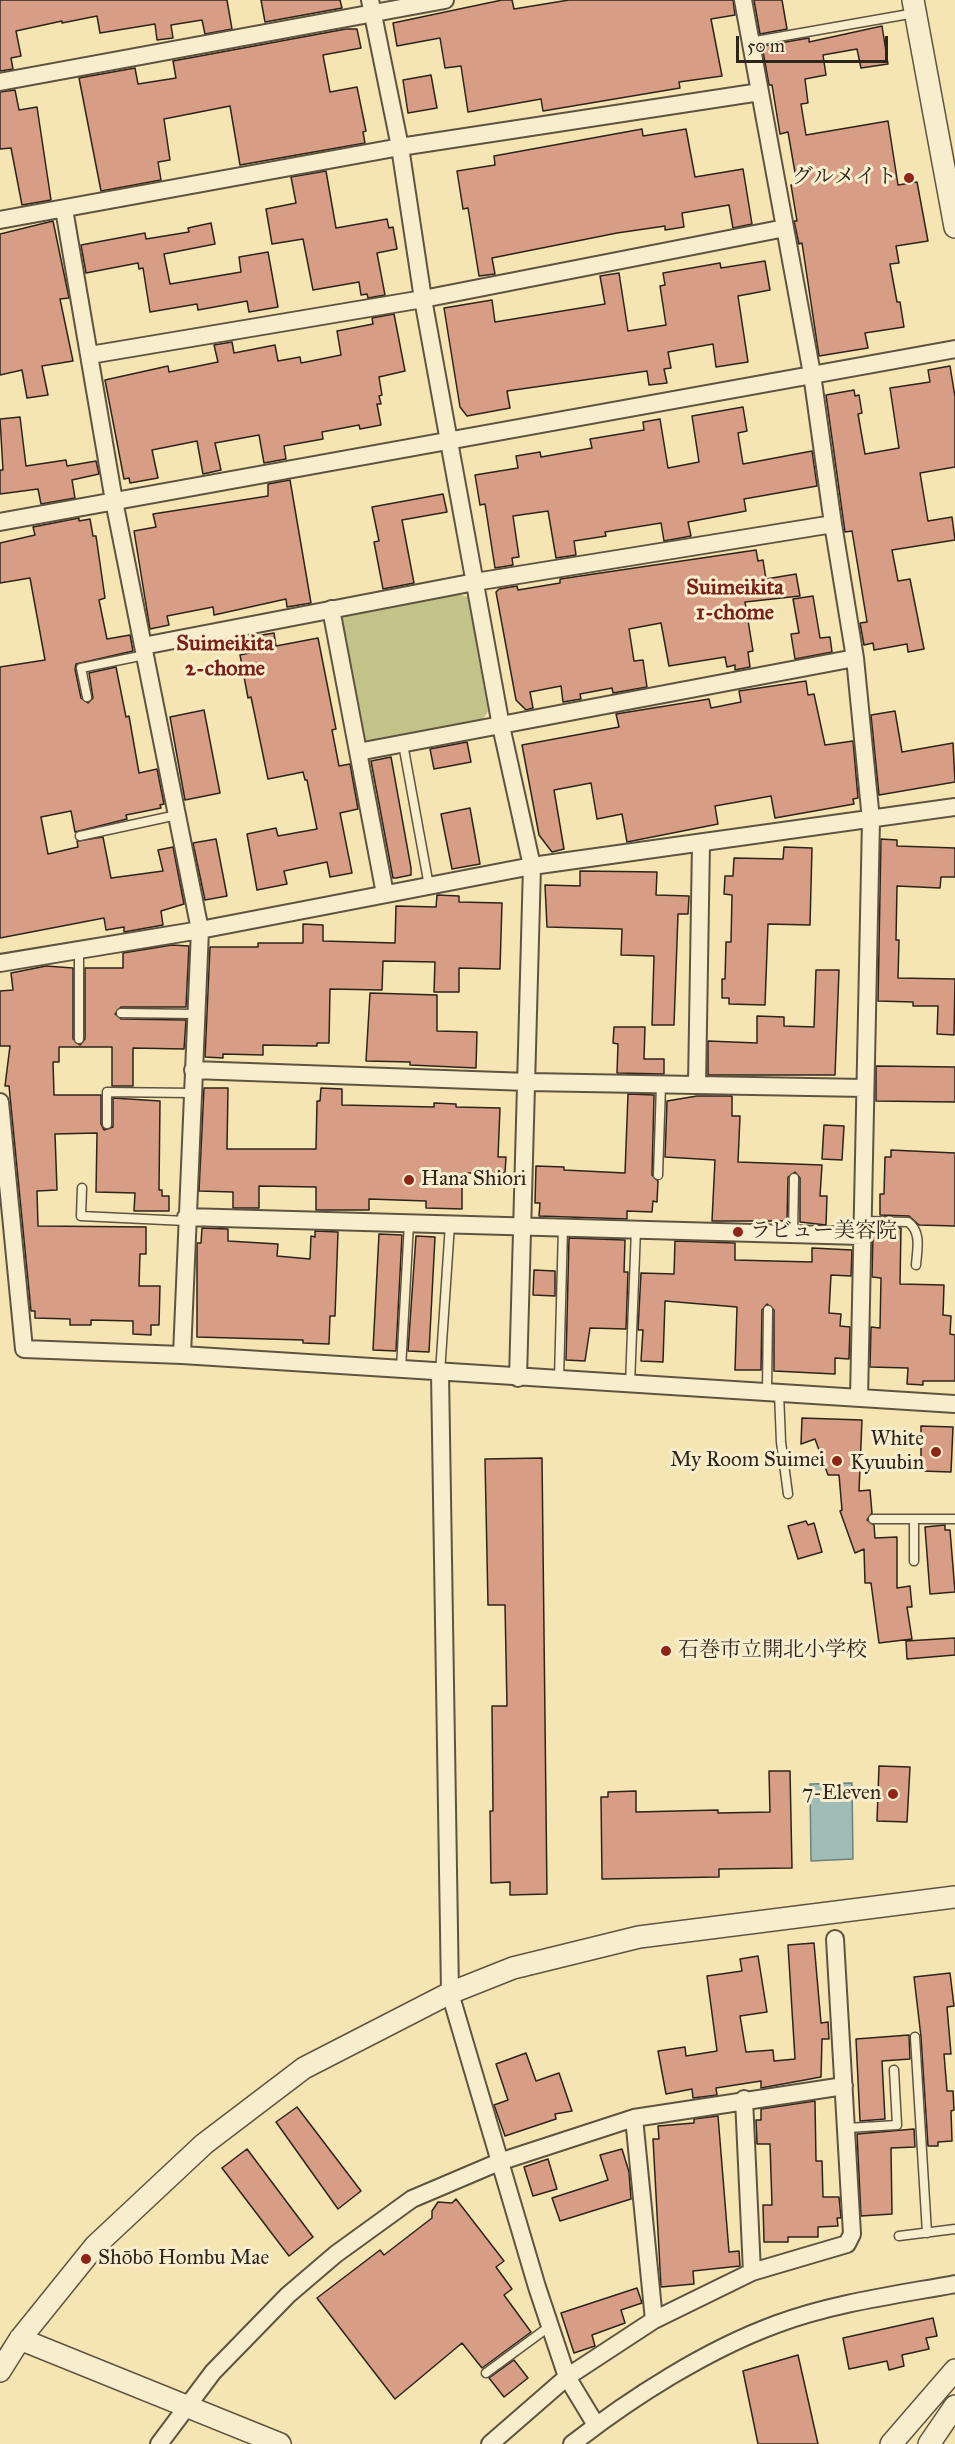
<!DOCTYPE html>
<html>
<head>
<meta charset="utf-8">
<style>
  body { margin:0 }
  #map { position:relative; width:955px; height:2444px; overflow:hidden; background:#f5e5b2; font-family:"IM FELL Great Primer",serif }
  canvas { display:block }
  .scale { position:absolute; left:736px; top:36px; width:152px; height:27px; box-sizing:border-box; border:3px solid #2d241a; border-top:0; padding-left:8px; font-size:18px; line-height:21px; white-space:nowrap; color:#2d241a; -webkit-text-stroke:4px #f8eecd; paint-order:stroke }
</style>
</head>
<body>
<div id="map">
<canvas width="955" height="2444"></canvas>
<div class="scale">50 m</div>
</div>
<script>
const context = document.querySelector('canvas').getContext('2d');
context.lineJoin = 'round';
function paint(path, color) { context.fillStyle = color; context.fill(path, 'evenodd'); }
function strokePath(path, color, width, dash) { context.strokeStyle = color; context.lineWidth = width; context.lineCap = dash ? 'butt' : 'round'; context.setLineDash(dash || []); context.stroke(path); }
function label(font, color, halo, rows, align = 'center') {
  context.font = font + ' "IM FELL Great Primer","Noto Serif JP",serif'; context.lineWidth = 6; context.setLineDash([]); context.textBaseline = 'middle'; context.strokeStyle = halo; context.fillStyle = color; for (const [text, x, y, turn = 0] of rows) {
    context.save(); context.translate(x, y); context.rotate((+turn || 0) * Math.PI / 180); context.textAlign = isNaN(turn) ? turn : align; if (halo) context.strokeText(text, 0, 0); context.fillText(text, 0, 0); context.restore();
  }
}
const green = new Path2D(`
  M452,593L468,597L488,711L482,721L366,743L337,615Z`);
const water = new Path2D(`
  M852,1783L853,1859L811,1861L810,1784Z`);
const building = new Path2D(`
  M0,0H227L232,29L205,34L202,20L171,25L173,38L157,40L155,24L100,33L97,16L62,23V21L16,31L21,56L11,58L13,69L0,71Z
  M261,0H340L342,8L265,22Z
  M502,0H512L514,9L569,0H733L735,15L711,19L722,76L679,82L680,88L543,111L541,99L468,112L461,66L445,68L440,38L397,46L393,23Z
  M754,0H782L787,29L760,34Z
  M882,26L888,64L861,68L857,49L823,55L826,75L805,79L808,103L801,104L806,135L888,121L898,185L917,182L928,241L896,246L899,263L890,264L897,302H900L904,327L865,333L868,348L819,356L802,243L799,244L794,221H797L791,185L797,184L788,132L780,134L772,85H769L762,46L809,38V42Z
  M346,29H357L361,48L323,55L330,92L357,87L366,131L363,132L365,143L240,165L230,106L164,119L170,160L158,162L161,180L101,191L79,78L135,68L138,84L176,78L173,61Z
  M431,75L437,108L408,113L403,80Z
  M15,90L19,110L37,107L51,200L22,205L11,148L0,149V92Z
  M642,129L643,136L686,129L695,177L743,169L752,224L733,228L729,205L682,213L684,227L665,230V226L617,233L492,258L495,274L479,276L468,208L463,209L457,171L495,165L494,156Z
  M326,171L336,228L387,219L389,228L393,227L397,249L377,253L385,295L368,298L367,294L361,295L359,282L313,290L303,239L272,244L266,209L296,203L291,177Z
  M53,221L69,298L60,299L73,361L42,366L48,395L27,398L22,370L0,375V234Z
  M211,223L215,244L164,254L170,284L241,272L239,257L268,252L278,307L249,312L247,301L198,310L197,304L150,312L143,268L139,269L138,263L86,273L81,245L145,233L146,239L189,232L188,228Z
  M765,261L770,290L738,296L748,362L716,367L713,344L668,352L671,368L664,369L667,383L649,385L647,371L507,391L510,408L467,416L460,407L444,308L492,300L495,322L605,304L600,276L619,273L628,331L666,325L660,286L665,285L663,273L720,263L721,268Z
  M394,314L405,371L379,377L382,395L379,396L381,404H377L381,425L360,429L359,425L322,432L323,439L284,446L286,459L264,463L259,435L215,443L221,470L203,474L197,441L152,450L158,478L130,483L129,478L124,479L105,380L168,366L169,372L218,362L214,345L232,342L234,353L275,345L278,361L300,357L301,363L341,355L337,331L373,324L372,318Z
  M950,366L955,397V467L920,473L928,521L952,517L955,540L892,550L898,581L910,579L924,649L908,652L907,644L874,650L873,643L864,645L860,623L867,622L852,531L845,532L826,395L854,390L855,396L859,395L862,413L858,414L865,454L899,448L890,388L930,382L928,370Z
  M743,407L747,431L738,433L743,464L812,451L817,486L744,499L746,511L688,522L691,536L664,541L661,523L605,532L606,536L574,541L576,555L556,558L548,511L513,516L519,557L512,558L513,565L495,568L485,504L480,505L475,475L518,468L516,456L540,452L541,457L592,448L590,439L644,430L643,422L660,419L668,468L699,462L692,416Z
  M20,417L26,466L66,460L67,466L96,461L99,474L72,480L75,498L41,504L38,489L0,494V470H3L0,419Z
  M290,480L311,603L287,607L286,599L214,615L213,607L167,616L169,625L150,629L134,531L156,527L153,514L268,496V484Z
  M443,494L447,512L402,520L414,583L383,589L374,542L379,541L372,507Z
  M79,518V521L90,519L93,536H96L105,598L99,600L107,639L130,635L133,651L76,664L75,669L81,698L88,703L93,698L89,673L116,667L126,717L129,716L139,773L157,769L164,804L160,805L161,808L126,815L127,819L75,832L71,811L41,817L48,854L78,847L77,841L103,837L111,878L163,871L158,850L173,847L184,904L161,911L163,925L124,932V927L106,930L104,918L0,938V667L45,660L30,578L0,583V543L35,535L33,527Z
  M756,550L758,561L763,560L766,579L796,574L800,596L745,602L753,651L748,652L750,667L735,670V665L727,667L725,657L669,666L661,623L629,629L634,661L643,660L647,687L613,693L612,688L580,694L581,699L563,702L561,686L530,692L533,708L526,710L516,700L496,592L499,589L517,586L518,590L560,583V579Z
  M813,596L820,638L830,637L832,652L795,659L791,634L799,633L793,599Z
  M274,633L276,646L318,638L336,729L332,730L339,766L350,764L358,809L340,813L352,873L330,877L327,862L284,871L287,884L257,890L247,834L276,828L278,836L317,829L307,780H305L303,772L268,779L251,697L248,698L240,655L259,651L256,636Z
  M806,681L808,695L814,694L825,745L853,741L858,798L853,799L854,804L775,818L771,796L715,806L718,824L627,842L622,814L597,819L591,783L554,790L564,849L552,852L539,835L522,745L619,727L616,714L709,699L711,708L741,702L739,691Z
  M204,710L220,793L185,800L170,717Z
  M895,711L902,752L953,743L955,782L879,795L871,715Z
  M467,742L471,762L434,769L430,749Z
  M391,757L411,868V875L396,878H393L371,761Z
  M470,808L480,864L452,869L441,814Z
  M216,839L227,896L205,900L193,843Z
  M881,839L897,840V846L955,848V877H941L940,888L897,886L896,940H899L898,978L955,979L954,1035L937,1034L938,1006H913V1002L878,1001Z
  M784,847L812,848L810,925L768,924L765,1005L729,1004V998H722V979H725L726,942H731L732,895L724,894L725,876H733L734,858L783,859Z
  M580,871L657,872L656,895L689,896L688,914H678L674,1025H652L654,956L621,955L622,929L547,927L545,885L580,886Z
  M437,895L459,896V902L502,903L500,969L459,968V992H434L435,962L383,961L382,990L330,989L329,1043H317V1046L263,1045V1055L223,1054V1058L205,1057L210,947H258V943H303V924L323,925V941L395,943L396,906L436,907Z
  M172,945L189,946L186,1007H121L115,1014L121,1019L186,1020L184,1049L133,1048V1086H112V1047H59V1062H53L54,1095H101V1124L104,1130L113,1127V1098L160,1101L159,1190H162V1196H169V1211H134L135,1193L96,1192L97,1133L55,1134L57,1190L37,1191L38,1226L146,1227V1254H140L139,1286H160L159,1325H151V1335L133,1334V1321L91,1320V1325H70V1319L35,1318V1311H31L9,1086H5L10,1046H0V991L13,990L11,973L46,966L73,968V1039L80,1045L85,1039V968H123V953Z
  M816,970H839L835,1075H708V1041L757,1043V1016L784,1017V1026L814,1027Z
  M370,993L437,995V1031L477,1032L476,1068L410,1065V1062L366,1061Z
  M614,1027H645L644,1059H664V1074L617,1073L618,1044L613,1043Z
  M876,1066L955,1067V1102L876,1101Z
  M204,1088H228L227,1149H316L317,1101H320L321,1088L342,1089V1105L434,1107V1103L456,1104V1107L500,1108L498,1157H506L505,1173H462V1209L426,1208V1201L369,1199V1210H316V1187L259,1186V1208H233V1192L199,1191Z
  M628,1094L654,1095L652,1175L658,1181L657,1202L653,1201L652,1212L627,1211V1219L539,1216L540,1203H535L536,1166L564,1167V1170L625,1173Z
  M697,1096H732V1116H740L738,1162L822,1165L820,1196H827L826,1225L800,1222V1178L795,1172L788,1177L787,1221H712L715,1160L665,1157L667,1101Z
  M824,1125L844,1126L842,1160L822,1159Z
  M891,1150L955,1153V1226L919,1225L909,1216L880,1215V1194H884L885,1157H891Z
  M202,1228L228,1229V1241L278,1244L277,1256L310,1259L311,1236L315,1237V1231L338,1232L335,1316H330L329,1344L303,1343V1340L197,1337V1243H201Z
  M879,1228H901L900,1284L944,1285L943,1315L951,1316L950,1334L955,1335V1381H923V1385L907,1384L908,1368L870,1367L871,1327L880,1328L881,1278L872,1277L873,1234H879Z
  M379,1234L402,1235L396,1351L373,1350Z
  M416,1236L435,1237L429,1352L408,1351Z
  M569,1238L625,1240L624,1272H628L626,1329L590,1328L585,1361L566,1360Z
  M675,1241L735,1243V1260L812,1262V1248L852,1250L851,1276L831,1275L829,1313L841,1314L840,1326L850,1327L849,1359L835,1358V1374L774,1371V1310L767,1304L762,1310L761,1370H735L737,1307L665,1301L663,1362L641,1361L643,1330H638L641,1273L674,1274Z
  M534,1270L555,1271V1296L533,1295Z
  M802,1418L862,1420L859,1491L870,1490L872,1513L867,1520L874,1525L875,1538L897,1537V1588L910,1586L912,1607H907L912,1639L879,1643L871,1583H865L864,1549L855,1553L840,1511L842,1510L839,1475H828L815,1439L801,1444Z
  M921,1426L953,1427L951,1472L921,1471Z
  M542,1458L547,1894L510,1895V1882L491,1883L490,1811H493L492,1706H507L505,1605H488L485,1459Z
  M806,1521L808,1525L814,1523L822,1552L798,1559L788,1526Z
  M945,1525V1530H950L955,1592L930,1594L925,1527Z
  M955,1638V1655L907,1659L906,1641Z
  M879,1766L910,1767L907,1822L877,1821Z
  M769,1771H790L792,1868L719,1869V1877L602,1879L601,1797H608V1792L636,1791V1812L718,1810V1813L770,1812Z
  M814,1943L821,2023L828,2022L829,2039H822L821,2077L761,2088V2081L716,2088L717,2095L693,2098L692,2089L666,2094L658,2051L685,2047L686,2056L717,2051L707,1976L742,1971L740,1959L758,1956L767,2012L740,2016L746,2052L773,2050L774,2061L795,2059L788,1945Z
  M950,1973L954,2006L947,2007L951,2054H944L947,2091H953L954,2110L951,2111L952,2141L938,2142V2146H928L921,2037L914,1977Z
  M909,2035L910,2059L882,2061L885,2119L860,2121L856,2039Z
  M526,2053L536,2081L559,2073L572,2111L555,2114L556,2119L505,2136L494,2105L508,2100L496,2064Z
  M815,2101L816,2161H822L823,2197H839L841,2218H837L838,2226L818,2227V2237H788V2242H764L763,2205H772L770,2144H757L756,2120H761V2109Z
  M297,2107L361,2191L338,2209L276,2122Z
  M718,2116L729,2252L739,2251L740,2266L693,2271L694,2284L661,2287L653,2139H659L658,2126L694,2123V2119Z
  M914,2129L915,2147L891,2148L892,2214L861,2216L857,2134Z
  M247,2149L313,2237L289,2256L222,2168Z
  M622,2149L629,2172L631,2199L560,2221L552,2198L608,2180L600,2155Z
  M548,2159L557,2189L533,2196L524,2167Z
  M456,2199L504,2261L496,2267L512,2289L504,2295L531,2332L482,2368L462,2343L395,2399L317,2298L380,2250L384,2255L432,2218V2211L438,2202L452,2203Z
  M637,2288L642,2303L621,2310L625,2323L592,2335L595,2346L574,2353L561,2313Z
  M933,2318L937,2336L926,2338L929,2349L902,2355L904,2366L889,2370L887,2361L849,2369L843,2338Z
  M798,2355L818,2444H758L743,2371Z
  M514,2360L528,2378L504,2397L489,2378Z`);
const service = new Path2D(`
  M750,42L915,13
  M87,697L81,668L145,655
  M403,744L429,886
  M80,836L177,815
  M121,1013L196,1014
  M79,1039V950
  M107,1124V1092L192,1093
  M658,1175L661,1085
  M82,1188L81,1216L186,1221
  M862,1221L908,1222C922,1232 917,1250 916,1265
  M793,1234L794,1178
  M401,1369L409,1223
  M440,1373L450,1224
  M559,1379L563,1227
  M630,1384L636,1229
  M767,1392L768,1310
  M779,1393L781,1442L788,1494
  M873,1519H955
  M914,1519V1561
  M915,2037L927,2233
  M847,2128L897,2125L894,2070
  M899,2236L955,2229
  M486,2373L550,2326`);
const minor = new Path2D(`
  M370,0L400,147L423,299L501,726L532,866L518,1378
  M743,0L812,374L833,524L855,658L871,820L859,1398
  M0,82L445,0
  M64,209L114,501L200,930L182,1355
  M0,220L400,147L760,92
  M90,355L423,299L785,228
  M0,522L955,349
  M331,609L385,894
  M143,646L475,582L833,524
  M358,752L855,658
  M0,963L200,930L532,866L955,807
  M193,1070L528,1082L865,1088
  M697,1085L701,843
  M0,1102L24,1349L182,1355L955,1404
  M186,1217L861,1236
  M440,1373L450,1993L537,2287L567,2377L596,2425
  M744,2099L752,2272
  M634,2118L654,2320
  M159,2444L213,2372L288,2295L336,2254L412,2199L499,2162L634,2118L844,2086
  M490,2444L567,2377L654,2320L752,2272L847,2244L852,2234L835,1939
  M572,2444C631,2398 706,2350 777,2324C834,2303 895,2295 955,2284`);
const tertiary = new Path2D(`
  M913,0L955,227
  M20,2339L280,2444
  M0,2371L20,2339L95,2246L204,2144L304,2068L450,1993L513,1968L639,1937L955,1897
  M891,2444L955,2370
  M929,2444L955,2406`);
const markers = [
  [909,178,6,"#8f2418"],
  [409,1180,6,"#8f2418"],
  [738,1232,6,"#8f2418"],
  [936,1452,6,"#8f2418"],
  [837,1461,6,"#8f2418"],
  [666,1651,6,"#8f2418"],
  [893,1794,6,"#8f2418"],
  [86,2259,6,"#8f2418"]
];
const poiNames = [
  ["グルメイト",897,178],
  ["Hana Shiori",421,1180,"left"],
  ["ラビュー美容院",750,1232,"left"],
  ["White",924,1440],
  ["Kyuubin",924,1464],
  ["My Room Suimei",825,1461],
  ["石巻市立開北小学校",678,1651,"left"],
  ["7-Eleven",881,1794],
  ["Shōbō Hombu Mae",98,2259,"left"]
];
const neighbourhoodNames = [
  ["Suimeikita",735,589],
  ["1-chome",735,614],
  ["Suimeikita",225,645],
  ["2-chome",225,670]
];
paint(green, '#c1c389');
paint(water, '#9fbdb6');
strokePath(water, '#718078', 1.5);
paint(building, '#d89d85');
strokePath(building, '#2d241a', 1.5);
strokePath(service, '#5f5440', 11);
strokePath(minor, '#5f5440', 20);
strokePath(tertiary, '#5f5440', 24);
strokePath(service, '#f8eecd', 8);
strokePath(minor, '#f8eecd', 16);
strokePath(tertiary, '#f8eecd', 21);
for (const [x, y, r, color] of markers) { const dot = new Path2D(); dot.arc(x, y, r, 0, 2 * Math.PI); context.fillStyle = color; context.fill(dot); strokePath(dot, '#f8eecd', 2); }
label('21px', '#2d241a', '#f8eecd', poiNames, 'right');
label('bold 22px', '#7a1f14', '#f8eecd', neighbourhoodNames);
</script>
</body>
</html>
